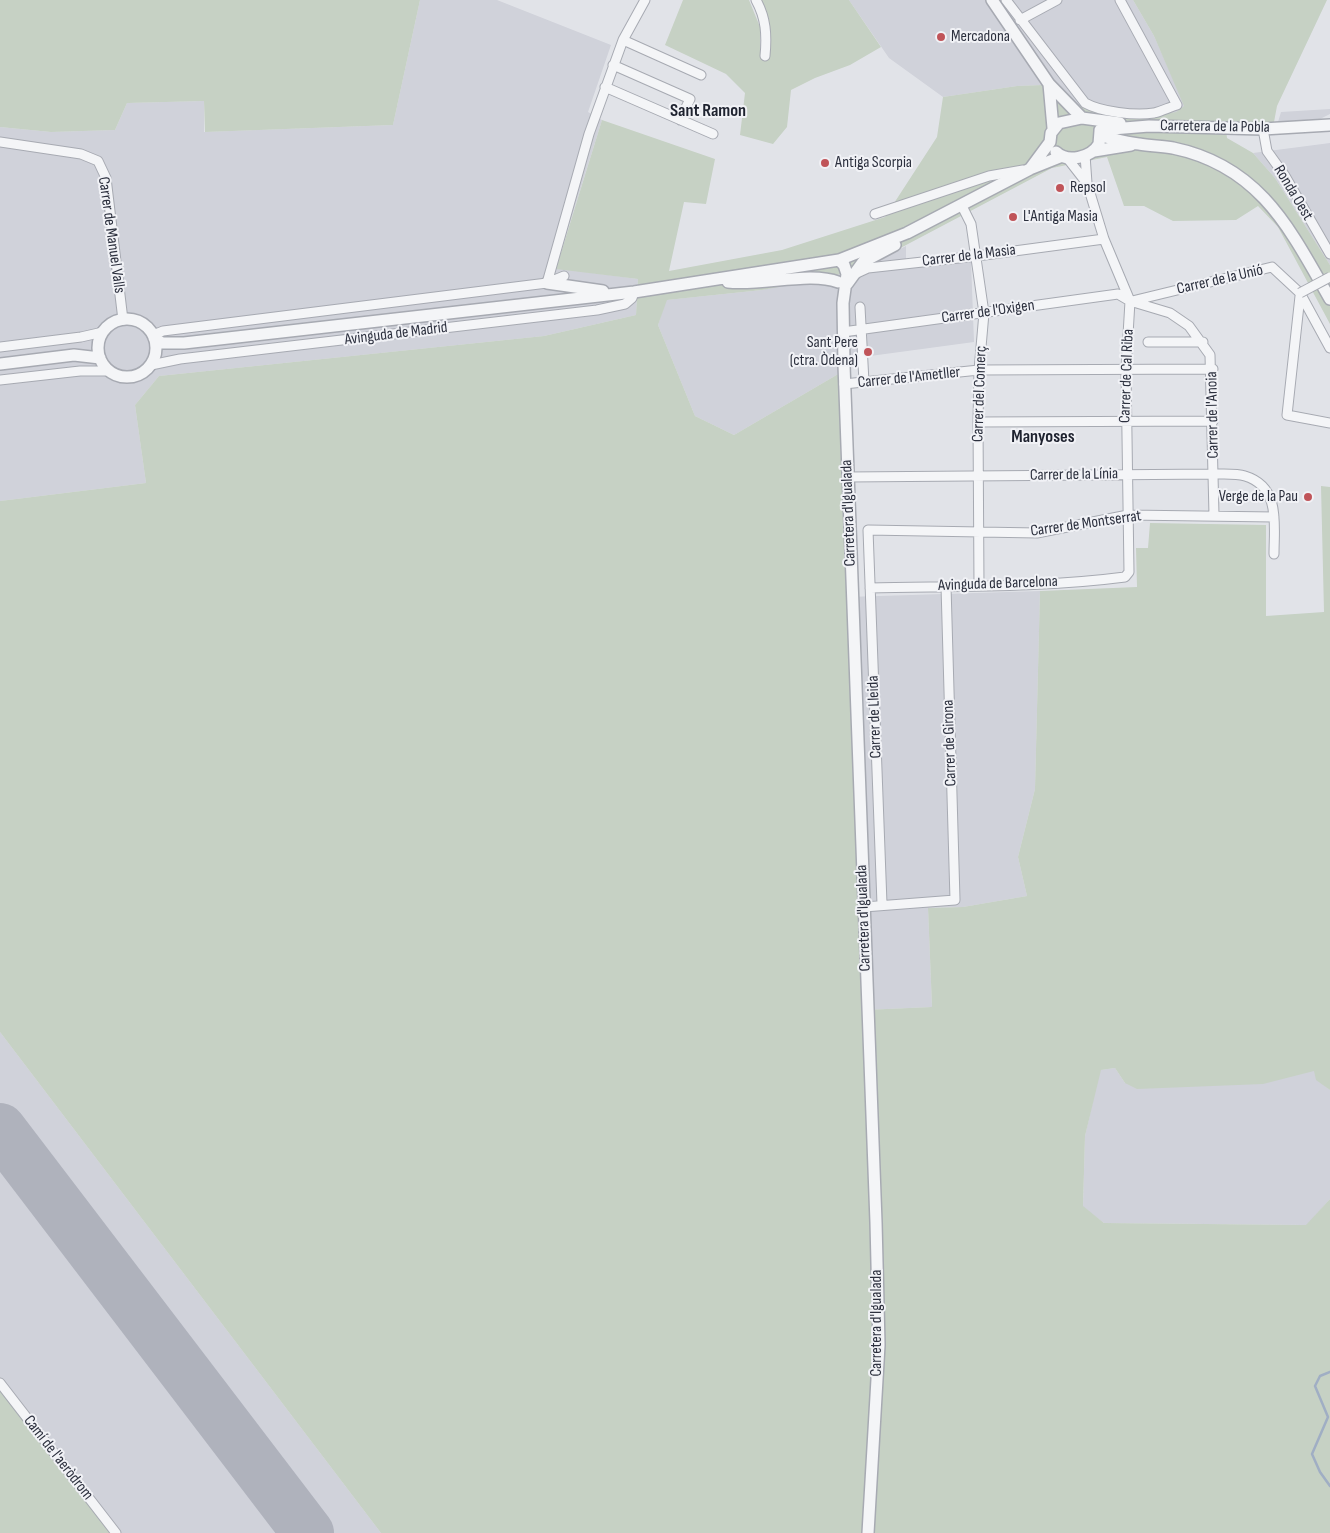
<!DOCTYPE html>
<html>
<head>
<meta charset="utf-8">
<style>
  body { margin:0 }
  canvas { display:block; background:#e1e3e8 }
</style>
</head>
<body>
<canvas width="1330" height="1533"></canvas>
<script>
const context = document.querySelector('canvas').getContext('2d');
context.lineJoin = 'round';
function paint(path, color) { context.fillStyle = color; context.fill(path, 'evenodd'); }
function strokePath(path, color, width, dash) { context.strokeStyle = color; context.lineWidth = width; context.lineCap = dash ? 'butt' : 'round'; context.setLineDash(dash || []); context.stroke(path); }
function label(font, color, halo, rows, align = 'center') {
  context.font = font + ' "Sofia Sans Condensed",sans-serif'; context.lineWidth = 4; context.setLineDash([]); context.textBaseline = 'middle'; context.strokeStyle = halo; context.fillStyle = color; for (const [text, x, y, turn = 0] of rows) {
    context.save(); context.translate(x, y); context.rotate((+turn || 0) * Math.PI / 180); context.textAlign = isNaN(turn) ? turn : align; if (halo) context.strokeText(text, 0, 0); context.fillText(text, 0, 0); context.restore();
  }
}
const built = new Path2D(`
  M420,0H497L611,45L588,112L602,120L556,268L638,279L636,315L544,336L159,376L135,405L146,483L0,501V127L51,132L115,130L127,103L204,101V132L393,125Z
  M849,0H1133L1154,36L1185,106L1176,113L1153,116L1087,110L1043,85L1017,86L943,97L889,58Z
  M1330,109V114L1320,119L1278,122L1281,112Z
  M1330,143V265L1275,178L1253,153Z
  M906,246V267L971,261L974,342L848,359L840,373L734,435L695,416L658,325L666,300L762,290L872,263Z
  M1040,591L1035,789L1018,857L1027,896L963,907L928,908L932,1007L864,1010L847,597Z
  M0,1032L381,1533H121L0,1378Z
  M1115,1068L1125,1083L1315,1070L1324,1085L1330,1090V1199L1307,1225L1104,1223L1083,1207L1085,1136L1100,1070Z`);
const green = new Path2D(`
  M0,0H420L393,125L205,132L204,101L127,103L115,130L51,132L0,127Z
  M683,0H749L760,27V54L768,60L771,35L762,0H849L881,47L850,65L815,78L791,90L787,127L773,144L740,135L745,93L726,74L665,45Z
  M1133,0H1327L1277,106L1274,122L1225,123L1227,138L1253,153L1275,178L1330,265V324L1278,227L1258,206L1236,220L1173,221L1144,206H1124L1107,157L1052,168L872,263L828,278L762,290L667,300L658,325L695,416L734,435L840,373V437L864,1010L932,1007L928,908L963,907L1027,896L1018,857L1035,789L1040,591L1137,587L1136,548H1148L1150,523L1266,525V616L1324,612L1321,486L1330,487V1090L1316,1080L1314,1071L1263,1084L1137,1089L1125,1083L1115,1068L1101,1070L1085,1136L1083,1206L1104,1223L1306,1225L1330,1199V1533H381L0,1032V501L146,483L135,405L159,376L544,336L636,315L638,279L556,269L602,120L715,159L706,204L684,202L669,271L782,250L885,217L937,137L943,97L1017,86L1043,85L1087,110L1153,116L1176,112L1184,106L1154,36Z
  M0,1378L7,1387L121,1533H0Z`);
const stream = new Path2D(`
  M1330,1372L1320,1376L1315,1386L1328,1417L1312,1454L1320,1472L1330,1486`);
const runway = new Path2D(`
  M0,1129L308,1533`);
const minor = new Path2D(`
  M756,0C766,18 767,35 765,56
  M1006,0L1085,103C1101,112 1135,116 1154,113C1162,111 1170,107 1177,105L1120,0
  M1020,20L1057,0
  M623,40L701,75
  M613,65L690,99L680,120
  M605,87L713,134
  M1263,129L1267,151L1285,176L1330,254
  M0,142L81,154L98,161L106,178L123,320
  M1068,159L1086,182
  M962,206L971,224L984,313L979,370L978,422L979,586
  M875,214L989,176L1023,170
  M855,274L868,268L977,256L1104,239
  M547,283L589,134L623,40L645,0
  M1300,296L1287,415L1330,423
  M1132,301L1272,267L1300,293L1330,348
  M860,307L864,382
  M843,332L1118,294L1130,301L1170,313L1189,326L1210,355L1214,515
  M153,335L163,331L547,283L564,276
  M1148,342H1203
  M0,347L81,337L103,332
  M151,365L180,359L597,310L625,304L632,298L634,292
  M0,380L80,371H108
  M844,384L979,370L1213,369
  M978,422L1213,421
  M848,477L1214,474C1223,474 1236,473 1245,476C1281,487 1274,525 1274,554
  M870,588C955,586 1041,588 1125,577L1129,572L1126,369L1130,301L1104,239L1087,183L1085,155
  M882,904L868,530L1037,533L1128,515L1274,517
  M864,907L955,900L946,586
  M0,1383L116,1533`);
const tertiary = new Path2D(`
  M992,0L1049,84L1082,118
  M1049,84L1053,128
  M1100,130L1149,126L1263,129L1330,125
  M1101,136C1114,139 1126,143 1139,144C1150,146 1162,146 1173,148C1260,166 1290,229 1330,299
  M1094,151L1131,145
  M1056,152C1067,163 1091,158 1099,144L1100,131
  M1030,169L1050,142L1051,133L1059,123L1082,118L1120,123
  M839,260L844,265L847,274L843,303L844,365L876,1222L879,1345L868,1533
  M728,282C761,286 811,271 838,282
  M547,283L603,291
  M847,284L863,262L895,245
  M98 348a29 29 0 1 1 58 0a29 29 0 1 1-58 0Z
  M154,338L162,343H184L634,292L839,260L907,233L1030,169L1060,157
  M0,364L74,355L100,358`);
const minorBridge = new Path2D(`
  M1300,293L1330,277`);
const markers = [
  [941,37,5,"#c05459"],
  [825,163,5,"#c05459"],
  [1060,188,5,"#c05459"],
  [1013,217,5,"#c05459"],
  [868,352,5,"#c05459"],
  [1308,497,5,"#c05459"]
];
const poiNames = [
  ["Mercadona",951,37],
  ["Antiga Scorpia",835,163],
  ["Repsol",1070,188],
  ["L'Antiga Masia",1023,217],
  ["Sant Pere",858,343,"right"],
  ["(ctra. Òdena)",858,361,"right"],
  ["Verge de la Pau",1298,497,"right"]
];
const streetNames = [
  ["Carretera de la Pobla",1215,127,1],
  ["Ronda Oest",1293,193,59],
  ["Carrer de Manuel Valls",111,235,82],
  ["Carrer de la Masia",969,256,-7],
  ["Carrer de la Unió",1220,280,-13],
  ["Carrer de l'Oxigen",988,312,-8],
  ["Avinguda de Madrid",396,334,-7],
  ["Carrer de Cal Riba",1127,376,-88],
  ["Carrer de l'Ametller",909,378,-6],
  ["Carrer del Comerç",980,394,-88],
  ["Carrer de l'Anoia",1213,415,-91],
  ["Carrer de la Línia",1074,475,-1],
  ["Carretera d'Igualada",849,513,-92],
  ["Carrer de Montserrat",1086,524,-8],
  ["Avinguda de Barcelona",998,584,-2],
  ["Carrer de Lleida",875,717,-92],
  ["Carrer de Girona",950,743,-92],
  ["Carretera d'Igualada",864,918,-92],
  ["Carretera d'Igualada",877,1323,-90],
  ["Camí de l'aeròdrom",58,1458,52]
];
const neighbourhoodNames = [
  ["Sant Ramon",708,111],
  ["Manyoses",1043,437]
];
paint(built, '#d0d2da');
paint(green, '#c6d1c4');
strokePath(stream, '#a0aec4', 2.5);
strokePath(runway, '#afb2bc', 52);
strokePath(minor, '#a7aab2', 11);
strokePath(tertiary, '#a7aab2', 14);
strokePath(minor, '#f4f5f7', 9);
strokePath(tertiary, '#f4f5f7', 11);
strokePath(minorBridge, '#a7aab2', 11, []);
strokePath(minorBridge, '#f4f5f7', 9);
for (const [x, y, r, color] of markers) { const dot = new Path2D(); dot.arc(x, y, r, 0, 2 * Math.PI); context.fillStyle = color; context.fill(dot); strokePath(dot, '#f1f2f6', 2); }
label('16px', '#2c303e', '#f1f2f6', poiNames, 'left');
label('16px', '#2c303e', '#f1f2f6', streetNames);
label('bold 18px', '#1e222f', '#f1f2f6', neighbourhoodNames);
</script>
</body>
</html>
